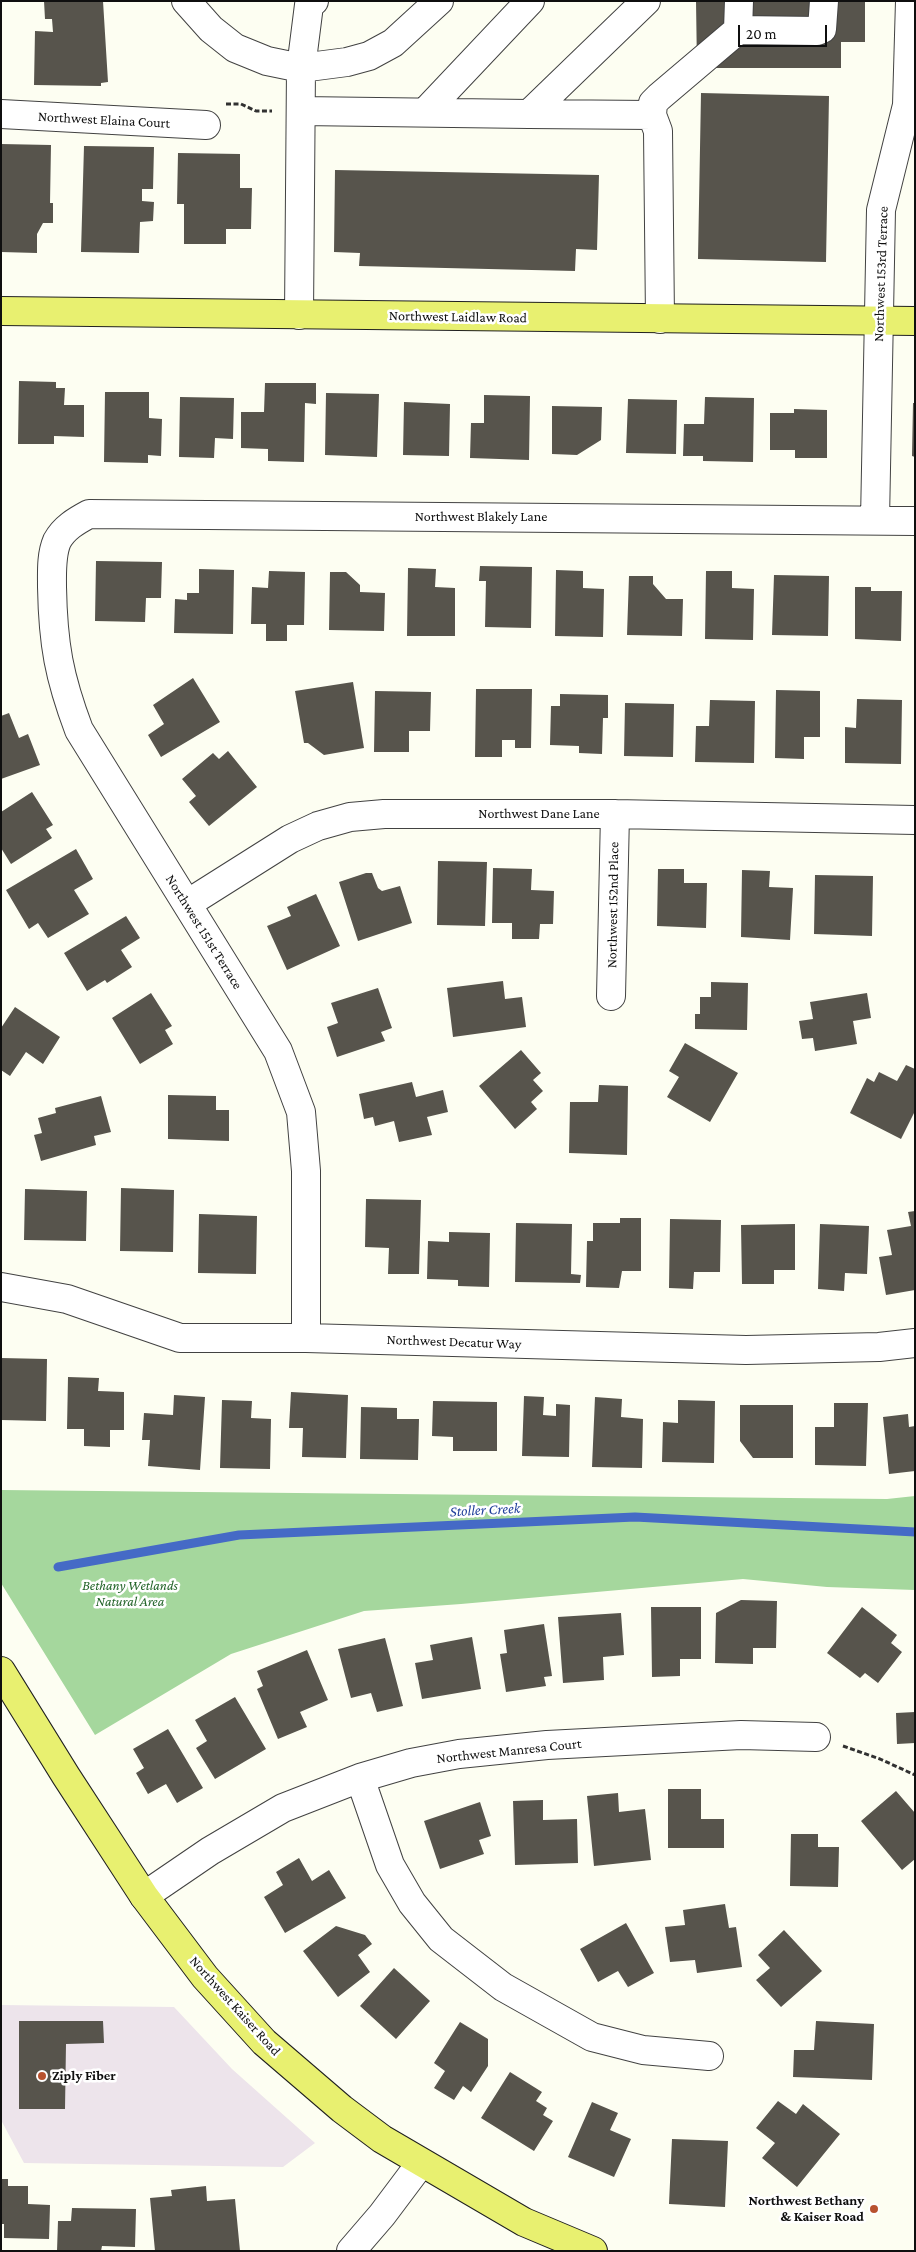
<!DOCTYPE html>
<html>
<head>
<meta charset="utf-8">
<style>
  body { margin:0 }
  #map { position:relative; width:916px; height:2252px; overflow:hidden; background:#fdfef2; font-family:"Crimson Pro",serif }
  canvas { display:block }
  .frame { position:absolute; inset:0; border:2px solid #0f0f0f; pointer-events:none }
  .scale { position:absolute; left:738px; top:25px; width:89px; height:22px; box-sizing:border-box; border:2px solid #0f0f0f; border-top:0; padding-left:6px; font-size:15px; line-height:18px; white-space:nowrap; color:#0f0f0f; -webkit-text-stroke:4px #fff; paint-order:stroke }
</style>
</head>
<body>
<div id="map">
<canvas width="916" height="2252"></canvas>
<div class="frame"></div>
<div class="scale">20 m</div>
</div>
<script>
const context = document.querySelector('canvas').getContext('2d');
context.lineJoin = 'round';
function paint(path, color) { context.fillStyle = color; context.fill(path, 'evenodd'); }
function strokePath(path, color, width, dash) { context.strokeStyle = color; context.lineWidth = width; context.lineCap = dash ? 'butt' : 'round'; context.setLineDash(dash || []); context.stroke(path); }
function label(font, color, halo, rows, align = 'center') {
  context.font = font + ' "Crimson Pro",serif'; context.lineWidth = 5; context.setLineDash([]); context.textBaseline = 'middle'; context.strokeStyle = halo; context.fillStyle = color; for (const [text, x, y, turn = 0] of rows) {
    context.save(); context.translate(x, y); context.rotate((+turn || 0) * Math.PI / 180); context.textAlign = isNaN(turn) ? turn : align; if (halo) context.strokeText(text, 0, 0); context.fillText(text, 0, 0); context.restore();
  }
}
const industrial = new Path2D(`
  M1,2005L174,2007L232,2069L315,2143L283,2167L24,2163L1,2120Z`);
const forest = new Path2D(`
  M1,1490L887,1499L915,1496V1590L827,1587L743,1579L461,1604L364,1611L231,1654L95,1735L1,1583Z`);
const stream = new Path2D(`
  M58,1567L239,1535L635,1517L915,1532`);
const building = new Path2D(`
  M44,1H103L108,82L101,83V86L34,85L35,31L53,32L52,19H45Z
  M696,1H865V42H841V68H697Z
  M701,93L829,96L826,262L698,259Z
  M1,144L51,145L50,203H53V223H43L37,234V253L1,252Z
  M84,146L154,147L153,189H142V201L154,202L153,221L140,222L139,253L81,252Z
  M178,153L240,154V188H252L251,229H226V244H184V204H177Z
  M335,170L599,175L597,250L576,249L575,271L359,266L360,253L334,252Z
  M19,381L56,382V388H65L64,405H84V437L54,436V444H18Z
  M265,383H316V404L305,403L304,462L268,461V449L241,448V412H264Z
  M105,392H149V418L162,419L161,456L148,455V463L104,462Z
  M326,393L379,394L377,457L325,455Z
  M484,395L530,396L529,460L470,458L471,423H484Z
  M180,397L234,398L233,439L215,438L214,458L179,457Z
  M705,397L754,398L753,462L703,461V456H683L684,424H704Z
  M628,399L677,400L676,454L626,453Z
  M404,402L450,404L449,456L403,455Z
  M913,403H915V457L912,456Z
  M552,406L602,407L601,440L577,455L552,454Z
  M794,409L827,410V458H795V450H770V413H794Z
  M96,561L162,562L161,598H146L145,622L95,621Z
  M480,566L532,567L531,628L485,627L486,581H479Z
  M408,568L436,569L435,587L455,588V636H407Z
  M199,569L234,570L233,634L174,633L175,599L187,600V593H199Z
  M556,570L583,571V588L604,589L603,637L555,636Z
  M269,571L305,572L304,625H287V641H266V624H251L252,587L268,588Z
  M706,571H732V588L754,589L753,640L705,639Z
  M330,572H346L360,585V592L385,593L384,631L329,630Z
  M774,575L829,576L828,636L772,635Z
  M629,576H653V584L666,599H683L682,636L627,635Z
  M855,587H871V591H902L901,641L855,639Z
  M193,678L220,722L161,757L148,735L164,724L153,705Z
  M353,682L364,748L324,755L308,743H304L295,691Z
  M476,689H532L531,748H515V740H502V757H475Z
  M776,690L820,691V737H804V759L775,758Z
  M375,691L431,692L430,731H409V752H374Z
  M560,694L608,695V718H603L602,754L579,753V746L550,745L551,706H560Z
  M857,699L902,700L901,764L845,763V727L856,728Z
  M710,700L755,701L754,763L695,762L696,726H709Z
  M625,703L674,704L673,757L624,756Z
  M9,713L19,738L28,734L40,765L1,779V716Z
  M228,751L257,787L209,826L189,802L196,796L182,779L213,753L219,759Z
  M32,792L53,825L46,829L52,838L11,864L1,848V812Z
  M76,849L93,879L74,890L89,914L48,938L38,923L29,929L6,890Z
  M438,861L487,862L485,926L437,925Z
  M493,868L532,869L531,890L554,891L553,924H540L539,939H512V923H492Z
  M658,869H684V883H707L706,928L657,926Z
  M742,870L770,871L769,887L793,888L790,940L741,937Z
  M366,873H372L378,888L382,891L400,886L412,923L358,941L339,882Z
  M815,875L873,876L872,936L814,934Z
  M316,894L340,946L287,970L267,926L291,916L287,907Z
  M126,916L140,938L121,950L132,967L107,983L105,980L87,991L64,953Z
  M503,981L505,999L522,997L526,1027L453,1037L447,988Z
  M711,982L748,983L747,1030L695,1029V1014H700V997H711Z
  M378,988L392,1028L381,1032L385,1041L337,1057L327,1027L338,1023L331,1003Z
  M151,993L172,1026L165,1030L173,1044L140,1064L112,1018Z
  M867,993L871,1018L853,1021L857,1044L815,1051L813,1038L802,1039L799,1021L813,1019L810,1002Z
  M15,1007L60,1037L43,1064L26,1052L10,1076L1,1070V1028Z
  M685,1043L738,1073L710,1122L667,1097L679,1077L669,1071Z
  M521,1050L541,1073L533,1080L543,1091L531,1102L537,1109L515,1129L479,1086Z
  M906,1065L915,1069V1111L901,1139L850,1113L867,1078L874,1082L879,1072L897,1081Z
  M412,1082L416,1097L443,1090L448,1112L427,1117L432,1135L399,1142L394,1121L375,1126L373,1117L364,1119L359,1094Z
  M599,1085L628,1086L627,1155L569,1153L570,1102H598Z
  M168,1095L216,1096V1110H229V1141L168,1139Z
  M101,1096L111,1132L94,1136L96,1145L41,1161L34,1135L42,1133L38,1118L56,1113L55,1108Z
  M121,1188L174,1190L173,1252L120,1251Z
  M25,1189L87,1191L86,1241L24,1240Z
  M366,1199L421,1200L419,1274H388L389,1248L365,1247Z
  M915,1211V1290L886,1295L879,1257L892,1255L887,1230L911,1226L908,1212Z
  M199,1214L257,1216L256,1274L198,1273Z
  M620,1218H641V1271H622L619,1288L586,1287L587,1241H593V1223H620Z
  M670,1219L721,1220L720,1272H694L693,1289L669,1288Z
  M516,1223L572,1224L571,1274L581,1275L580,1283L515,1282Z
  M795,1224V1270H774V1284H742L741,1225Z
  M820,1224L869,1226L867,1274L845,1273L844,1291L818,1289Z
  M449,1232L490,1233L489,1287L458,1286V1280L427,1279L428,1241L449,1242Z
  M1,1358L47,1359L46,1421L1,1420Z
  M68,1377L99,1378L98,1391L124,1392V1430H110V1447L84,1446V1429H67Z
  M291,1392L348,1395L346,1458L302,1457L303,1428H289Z
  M174,1395L205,1397L200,1470L148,1466L150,1440H142L144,1413L173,1415Z
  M524,1396L544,1397L543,1415L556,1416V1404L570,1405L569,1457L522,1456Z
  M595,1397L622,1399L621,1417L643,1419L642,1468L592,1467Z
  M222,1400L252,1401L251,1418L271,1419L270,1469L220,1468Z
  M678,1400L715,1401L714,1463L662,1462L663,1422L678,1423Z
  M433,1401L497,1402V1451H453V1437L432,1436Z
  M834,1403H868L866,1466L815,1465V1427H834Z
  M740,1405H793V1458H753L740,1441Z
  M361,1407L397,1408V1419H419L418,1460L360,1459Z
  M908,1414L909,1427L915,1426V1471L889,1474L883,1417Z
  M741,1600L777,1601L776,1648H753V1664L715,1663L716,1613Z
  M651,1607H701V1659H680V1676L652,1677Z
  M862,1607L897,1635L891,1643L902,1652L878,1683L865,1673L860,1678L827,1653Z
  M621,1613L624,1655L603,1657L604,1680L563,1683L558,1617Z
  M544,1624L552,1676L544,1677L546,1686L506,1692L500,1654L507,1653L504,1630Z
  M472,1637L481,1689L422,1699L415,1663L433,1660L430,1645Z
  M385,1638L403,1706L377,1712L371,1693L351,1698L338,1649Z
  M307,1650L328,1700L300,1712L307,1727L278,1739L257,1689L263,1686L257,1671Z
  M235,1697L266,1749L215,1779L196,1748L207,1741L195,1720Z
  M915,1712V1743L897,1744L896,1713Z
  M168,1729L203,1788L177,1803L166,1784L148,1794L136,1773L144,1768L133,1749Z
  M668,1789H701V1819H724V1848H668Z
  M896,1791L915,1813V1859L902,1870L861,1821Z
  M618,1793L619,1812L645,1809L651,1860L594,1866L587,1796Z
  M543,1800V1820L577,1819L578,1863L515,1865L513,1801Z
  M480,1802L491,1836L479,1840L484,1854L440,1869L424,1821Z
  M791,1834H818V1847H839L838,1887L790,1886Z
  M299,1858L312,1881L329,1870L346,1898L285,1933L264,1897L283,1885L276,1872Z
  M725,1904L729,1928L736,1927L742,1967L697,1973L695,1960L670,1962L665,1927L685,1925L683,1910Z
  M626,1923L654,1973L628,1987L618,1971L598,1982L580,1949Z
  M336,1926L365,1935L372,1944L358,1955L370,1972L338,1997L303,1951Z
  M784,1930L822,1971L781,2007L756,1980L770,1968L758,1955Z
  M394,1968L430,2001L396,2039L360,2006Z
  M19,2021H103L104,2043L66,2044L65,2109H19Z
  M816,2021L874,2024L872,2080L793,2077L794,2050H814Z
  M460,2022L488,2039V2066L471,2092L463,2086L454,2100L434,2088L445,2071L434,2063Z
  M510,2072L542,2092L536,2101L547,2108L543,2115L553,2121L534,2151L481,2118Z
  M778,2101L796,2114L803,2104L840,2134L797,2187L762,2158L775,2143L756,2128Z
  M592,2102L618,2113L610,2130L631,2139L614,2177L568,2157Z
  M672,2139L728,2141L725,2207L669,2204Z
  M1,2179H8V2186H28V2204L50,2205L49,2239L4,2238V2224H1Z
  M206,2186L207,2201L235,2199L240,2251H155L150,2198L172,2196L171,2190Z
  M72,2208L136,2209L135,2247L102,2246L101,2251H57L58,2221H71Z`);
const path = new Path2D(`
  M226,104H241L256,111H272
  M843,1746L880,1759L915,1775`);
const minor = new Path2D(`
  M186,1L211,29L235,48L267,61L301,68L347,62L369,56L393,43L439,1
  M738,30L739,1
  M301,111L529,114L646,1
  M426,111L530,1
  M1,114L206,125
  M529,114L652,115L653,103L659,97L738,30L817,31L822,29L824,1
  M652,115L658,131L660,319
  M299,315L301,68L309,5L314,1
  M875,520L881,210L907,105L910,1
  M187,904L290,839L318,826L350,817L384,814H615L915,820
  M611,996L615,814
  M1,1287L67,1299L180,1338H306L746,1350L879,1347L915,1343
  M306,1338V1171L301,1112L278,1051L79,730C59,677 53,644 52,587C52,572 51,555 57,541C64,528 76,521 89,514L915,521
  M360,1778L390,1865L412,1903L441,1939L503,1987L592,2037L643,2050L709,2056
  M144,1896L210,1851L283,1808L360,1778L411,1763L459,1754L547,1745L741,1735L816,1737
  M351,2251L382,2215L421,2163`);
const major = new Path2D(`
  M1,311L915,321
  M1,1671L66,1776L144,1896L205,1977L264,2042L342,2109L382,2139L524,2222L593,2251`);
const markers = [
  [42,2076,5,"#b8522f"],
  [874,2209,5,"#b8522f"]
];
const streetNames = [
  ["Northwest Elaina Court",104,120,3],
  ["Northwest 153rd Terrace",881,274,-88],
  ["Northwest Laidlaw Road",458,317,1],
  ["Northwest Blakely Lane",481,517],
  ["Northwest Dane Lane",539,814],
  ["Northwest 152nd Place",613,905,-89],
  ["Northwest 151st Terrace",204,932,58],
  ["Northwest Decatur Way",454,1342,2],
  ["Northwest Manresa Court",509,1751,-6],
  ["Northwest Kaiser Road",235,2006,48]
];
const parkNames = [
  ["Bethany Wetlands",130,1586],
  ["Natural Area",130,1602]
];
const poiNames = [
  ["Ziply Fiber",52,2076],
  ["Northwest Bethany",864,2201,"right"],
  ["& Kaiser Road",864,2217,"right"]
];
const waterNames = [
  ["Stoller Creek",485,1510,-3]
];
paint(industrial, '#ede4eb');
paint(forest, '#a5d79d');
strokePath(stream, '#456ac6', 9);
paint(building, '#57544c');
strokePath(minor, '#424242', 30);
strokePath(major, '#202020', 30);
strokePath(path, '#313131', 3, [5, 2.5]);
strokePath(minor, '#fff', 28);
strokePath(major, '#e8f070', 28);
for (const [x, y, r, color] of markers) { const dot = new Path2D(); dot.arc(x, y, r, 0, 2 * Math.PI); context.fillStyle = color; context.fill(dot); strokePath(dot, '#fff', 2); }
label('14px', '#0f0f0f', '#fff', streetNames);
label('italic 14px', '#236429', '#fff', parkNames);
label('bold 14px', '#0f0f0f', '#fff', poiNames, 'left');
label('italic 15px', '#1f3e9a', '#fff', waterNames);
</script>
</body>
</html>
